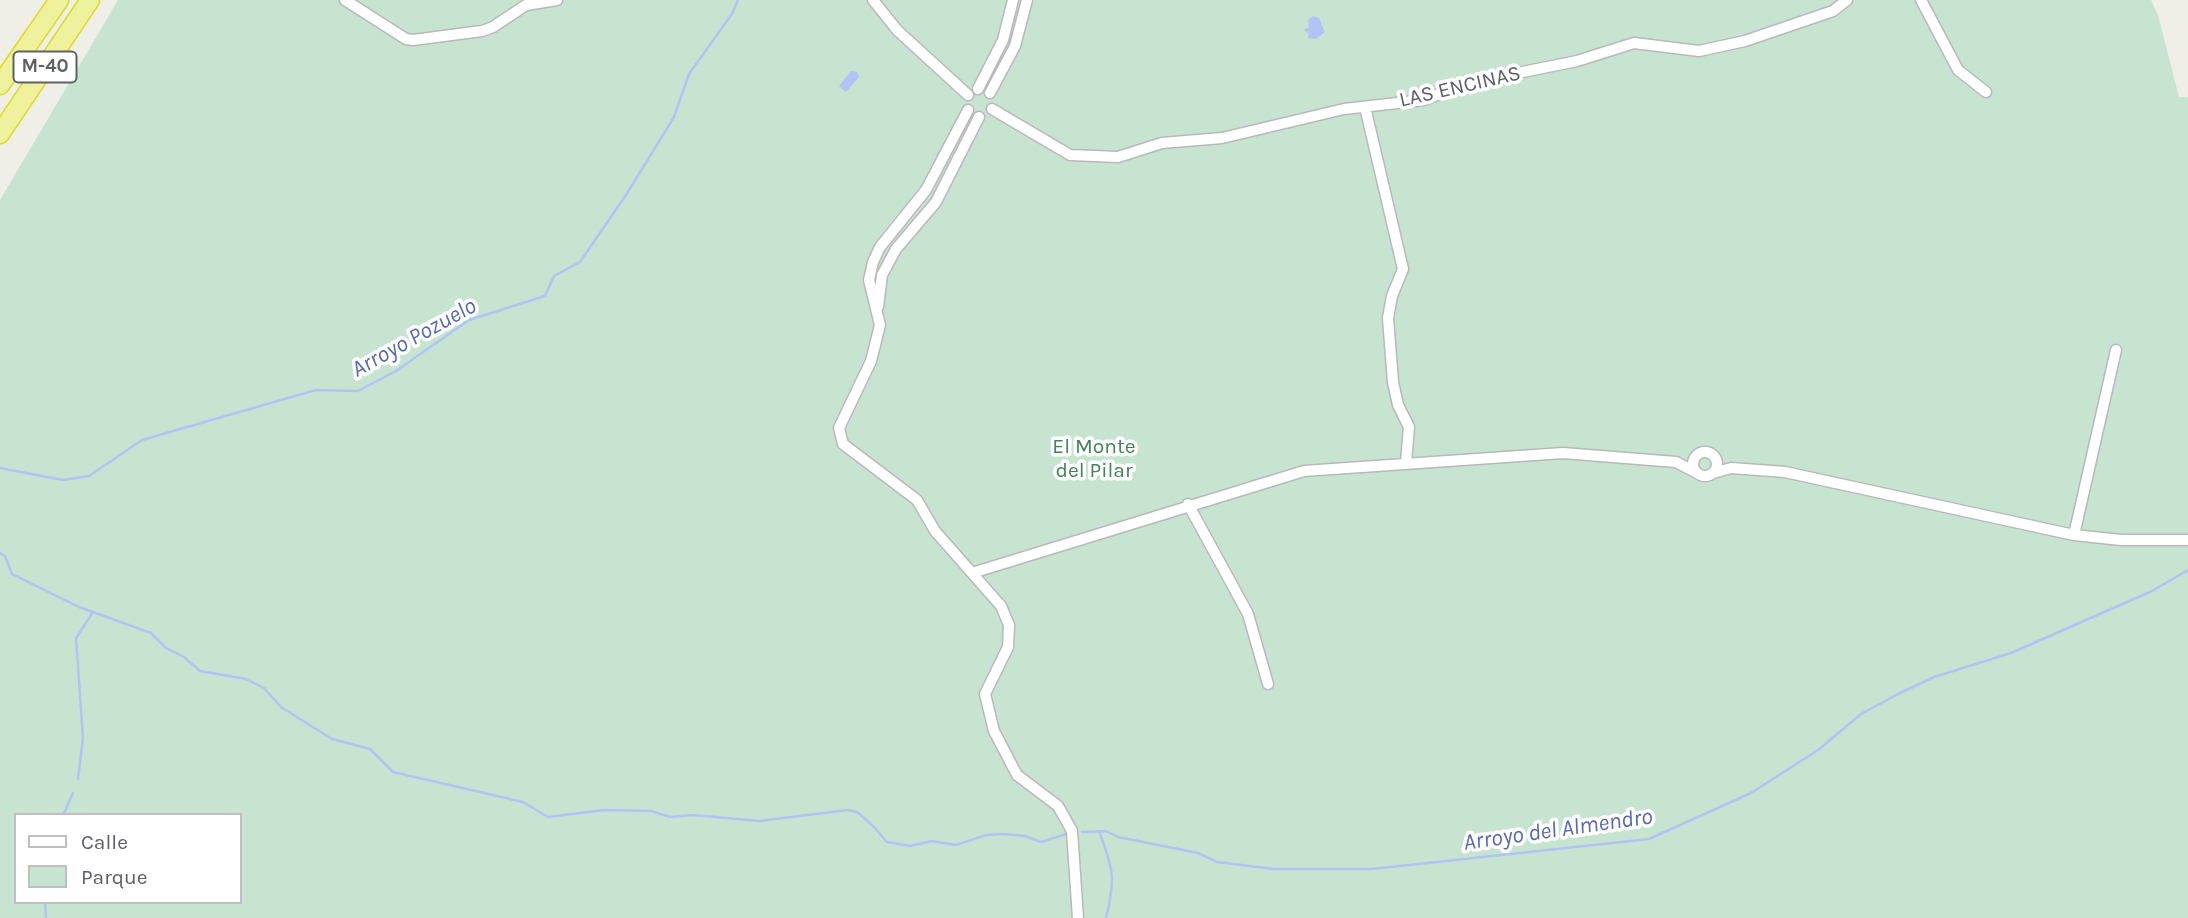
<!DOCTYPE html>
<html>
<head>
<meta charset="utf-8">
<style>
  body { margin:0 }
  #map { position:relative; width:2188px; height:918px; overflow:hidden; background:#efefe8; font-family:Karla,sans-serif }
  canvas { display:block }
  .legend { position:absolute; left:14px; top:813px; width:228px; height:91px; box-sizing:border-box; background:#fff; border:2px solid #bfbfc2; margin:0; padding:9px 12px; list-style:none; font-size:21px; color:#5f6066 }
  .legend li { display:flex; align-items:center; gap:14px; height:35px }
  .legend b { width:35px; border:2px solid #bfbfc2 }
</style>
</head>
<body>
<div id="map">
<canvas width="2188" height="918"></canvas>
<ul class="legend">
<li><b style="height:9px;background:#fff"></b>Calle</li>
<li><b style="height:19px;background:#c7e4d0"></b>Parque</li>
</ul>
</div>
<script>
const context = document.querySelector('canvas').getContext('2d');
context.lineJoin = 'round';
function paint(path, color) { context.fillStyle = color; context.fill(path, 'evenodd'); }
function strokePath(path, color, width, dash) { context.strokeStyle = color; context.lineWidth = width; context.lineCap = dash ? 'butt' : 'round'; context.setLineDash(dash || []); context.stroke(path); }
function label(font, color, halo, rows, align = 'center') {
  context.font = font + ' Karla,sans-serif'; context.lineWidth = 7; context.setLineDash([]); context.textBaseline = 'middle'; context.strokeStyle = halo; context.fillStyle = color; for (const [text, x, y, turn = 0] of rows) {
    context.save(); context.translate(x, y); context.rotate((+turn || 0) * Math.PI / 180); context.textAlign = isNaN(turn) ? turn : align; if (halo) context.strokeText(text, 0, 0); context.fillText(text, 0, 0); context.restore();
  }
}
const green = new Path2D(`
  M118,0H2151L2158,15L2179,97H2188V918H0V200ZM16,815H240V902H16Z`);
const water = new Path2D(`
  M1313,16L1319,18L1325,32L1316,39L1308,38L1309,34L1304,30L1309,27L1308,20Z
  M851,71L857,72L859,77L846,92L839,86Z`);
const stream = new Path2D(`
  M0,468L63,480L89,476L142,440L316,390L358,391L396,371L469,320L545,296L554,276L580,262L626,195L674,117L689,74L732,14L738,0
  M0,553L5,556L12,574L79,607L151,633L166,648L184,657L200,671L246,679L264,688L281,707L332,739L370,749L393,772L523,802L548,817L604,810L651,811L670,817L693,815L759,821L848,810L857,812L872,825L887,842L910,846L932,841L956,845L986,835L1003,834L1025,836L1041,842L1066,834
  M78,779L83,738L76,638L93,612
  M63,815L73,793
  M1099,831C1113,868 1116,879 1106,918
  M1082,832L1106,831L1118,837L1198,853L1217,862L1274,869H1372L1649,839L1751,793L1818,750L1861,714L1898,694L1934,677L2011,653L2152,591L2188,570
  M45,902L46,918`);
const minor = new Path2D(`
  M345,0L406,39L413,40L482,31L493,27L526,5L557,0
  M873,0L897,30L968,95
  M1921,0L1958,70L1986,92
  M978,89L1003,40L1013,0
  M990,93L1015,46L1027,0
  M1365,107L1403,269L1392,296L1388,318L1393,382L1398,405L1409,427L1406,462
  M992,109L1070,155L1118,157L1162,143L1222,138L1344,109L1424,100L1468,83L1577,61L1634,43L1699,51L1745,41L1833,11L1847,0
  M968,110L926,190L880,247L873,262L869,280L880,325L871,361L839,428L843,444L917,500L935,531L1001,606L1009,625L1008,647L985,694L994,731L1017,775L1058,806L1072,831L1078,918
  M878,307L882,275L896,249L936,202L979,117
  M1693 464a12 12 0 1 1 24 0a12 12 0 1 1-24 0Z
  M1713,473L1731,468L1785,472L2074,535L2121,540H2188
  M1188,504L1248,614L1268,684
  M2074,535L2116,350
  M972,573L1304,471L1563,453L1676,462L1695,472`);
const motorway = new Path2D(`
  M0,85L59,0
  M0,134L90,0`);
const shields = [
  [45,67,63]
];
const shieldNames = [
  ["M-40",45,67]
];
const streetNames = [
  ["LAS ENCINAS",1460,87,-13]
];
const parkNames = [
  ["El Monte",1094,447],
  ["del Pilar",1094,471]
];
const waterNames = [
  ["Arroyo Pozuelo",414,338,-29],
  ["Arroyo del Almendro",1558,830,-8]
];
paint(green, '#c7e4d0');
paint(water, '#b1c4f6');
strokePath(stream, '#b1c4f6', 2.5);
strokePath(minor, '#b8b8bd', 13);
strokePath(motorway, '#dddb1a', 21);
strokePath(minor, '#fff', 10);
strokePath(motorway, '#eef29c', 18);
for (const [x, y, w] of shields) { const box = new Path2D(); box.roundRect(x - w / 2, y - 15.5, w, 31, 5); context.fillStyle = '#fff'; context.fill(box); strokePath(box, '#5f6066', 2); }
label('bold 19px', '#5f6066', null, shieldNames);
label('21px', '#5f6066', '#fff', streetNames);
label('21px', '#408458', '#fff', parkNames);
label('italic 23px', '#5668b8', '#fff', waterNames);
</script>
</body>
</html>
